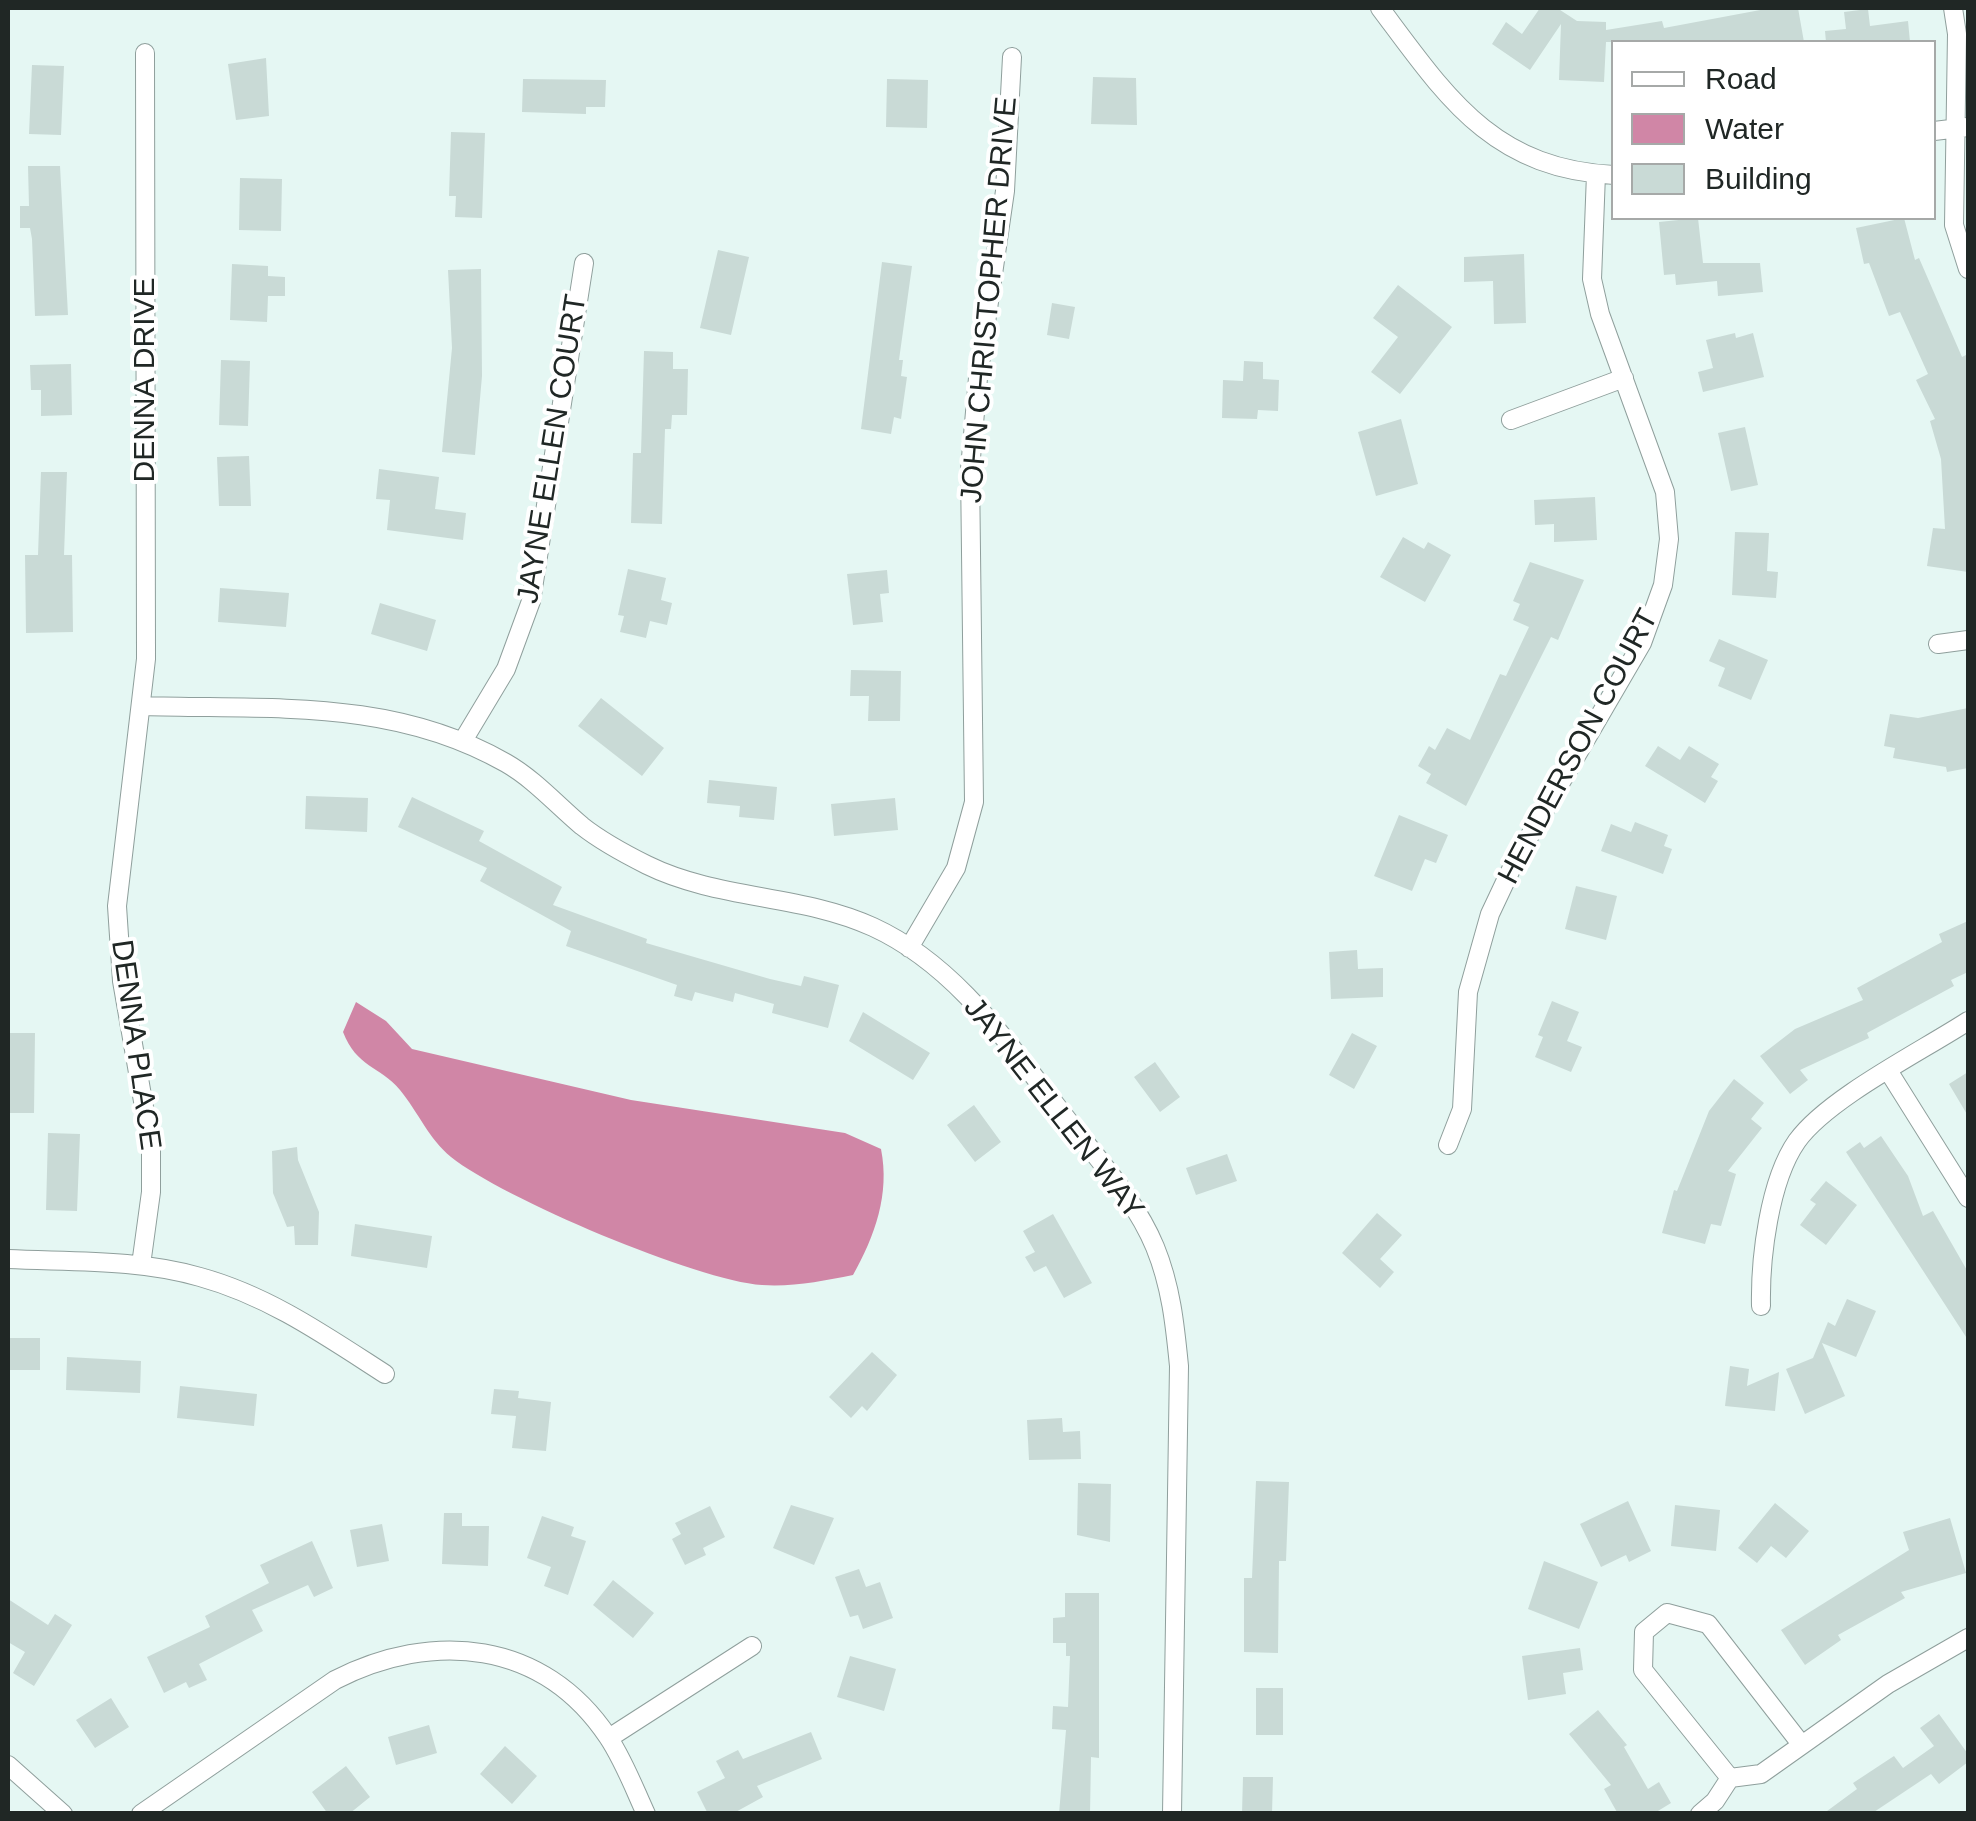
<!DOCTYPE html>
<html>
<head>
<meta charset="utf-8">
<style>
  body { margin:0 }
  #map { position:relative; width:1976px; height:1821px; overflow:hidden; background:#e5f7f3; font-family:Helvetica,sans-serif }
  canvas { display:block }
  .frame { position:absolute; inset:0; border:10px solid #202725; pointer-events:none }
  .legend { position:absolute; left:1611px; top:40px; width:325px; height:180px; box-sizing:border-box; background:#fff; border:2px solid #a6a9a8; margin:0; padding:12px 18px; list-style:none; font-size:30px; color:#202725 }
  .legend li { display:flex; align-items:center; gap:20px; height:50px }
  .legend b { width:50px; border:2px solid #a6a9a8 }
</style>
</head>
<body>
<div id="map">
<canvas width="1976" height="1821"></canvas>
<div class="frame"></div>
<ul class="legend">
<li><b style="height:12px;background:#fff"></b>Road</li>
<li><b style="height:28px;background:#d086a6"></b>Water</li>
<li><b style="height:28px;background:#c9dad6"></b>Building</li>
</ul>
</div>
<script>
const context = document.querySelector('canvas').getContext('2d');
context.lineJoin = 'round';
function paint(path, color) { context.fillStyle = color; context.fill(path, 'evenodd'); }
function strokePath(path, color, width, dash) { context.strokeStyle = color; context.lineWidth = width; context.lineCap = dash ? 'butt' : 'round'; context.setLineDash(dash || []); context.stroke(path); }
function label(font, color, halo, rows, align = 'center') {
  context.font = font + ' Helvetica,sans-serif'; context.lineWidth = 8; context.setLineDash([]); context.textBaseline = 'middle'; context.strokeStyle = halo; context.fillStyle = color; for (const [text, x, y, turn = 0] of rows) {
    context.save(); context.translate(x, y); context.rotate((+turn || 0) * Math.PI / 180); context.textAlign = isNaN(turn) ? turn : align; if (halo) context.strokeText(text, 0, 0); context.fillText(text, 0, 0); context.restore();
  }
}
const water = new Path2D(`
  M356,1002L386,1021L412,1049L631,1100L845,1133L881,1149C890,1194 875,1236 853,1275C823,1281 793,1287 762,1285C698,1281 502,1198 451,1157C429,1139 418,1112 400,1090C379,1065 357,1068 343,1032Z`);
const building = new Path2D(`
  M1540,8H1557L1577,21L1606,22V30L1662,21L1664,28L1771,8H1798L1804,42H1606L1604,82L1559,80L1561,24L1530,70L1492,44L1506,22L1522,34Z
  M1868,9L1870,26L1908,21L1910,42H1826L1825,31L1846,29L1844,12Z
  M266,58L269,116L236,120L228,64Z
  M32,65L64,66L61,135L29,134Z
  M1093,77L1136,78L1137,125L1091,124Z
  M523,79L606,80L605,107H586V114L522,112Z
  M887,79L928,80L927,128L886,127Z
  M451,132L485,133L482,218L455,217L456,196H449Z
  M28,166H60L68,315L35,316L32,239L30,228H20V206H29Z
  M240,178L282,179L281,231L239,230Z
  M1698,218L1703,263H1760L1763,292L1718,296L1717,281L1676,285L1675,274L1664,275L1659,222Z
  M1904,218L1915,260L1919,258L1962,357L1968,354V572L1927,566L1933,528L1945,529L1941,459L1930,421L1935,419L1916,380L1928,374L1900,312L1889,316L1869,263L1864,264L1856,228Z
  M718,250L749,257L731,335L700,328Z
  M1524,254L1526,323L1494,324L1493,281L1464,282V257Z
  M882,262L912,266L899,360H903L901,376L907,377L901,419L894,417L891,434L861,429Z
  M232,264L268,266V276L285,277V296H268L267,322L230,320Z
  M481,269L482,376L475,455L442,452L452,348L448,270Z
  M1398,285L1452,327L1400,394L1371,372L1398,337L1373,318Z
  M1052,303L1075,307L1069,339L1047,335Z
  M1735,333L1736,338L1753,333L1764,377L1703,392L1698,372L1713,368L1706,340Z
  M644,351L673,352V369H688L687,415H672L671,429H665L662,524L631,523L633,453H641Z
  M221,360L250,361L248,426L219,425Z
  M1244,361L1263,362V379L1279,380L1278,411L1258,410L1257,419L1222,418L1223,380L1243,381Z
  M71,364L72,415L41,416V390H31L30,365Z
  M1401,419L1418,484L1376,496L1358,432Z
  M1745,427L1758,485L1731,491L1718,433Z
  M249,456L251,506H219L217,457Z
  M379,469L439,477L435,509L466,513L463,540L387,530L390,500L376,499Z
  M41,472H67L64,555H72L73,632L26,633L25,555H38Z
  M1595,497L1597,540L1554,542V524L1535,525L1534,500Z
  M1735,532L1769,533L1767,571L1778,572L1776,598L1732,595Z
  M1403,537L1424,549L1428,542L1451,555L1425,602L1380,577Z
  M1530,562L1584,580L1558,640L1551,637L1466,806L1426,783L1431,774L1418,766L1429,746L1435,750L1447,728L1470,740L1500,674L1506,676L1529,627L1513,620L1520,604L1513,601Z
  M628,569L666,578L661,600L672,603L667,625L650,621L646,638L620,632L624,616L618,615Z
  M887,570L889,593L880,594L883,622L853,625L847,574Z
  M220,588L289,593L286,627L218,622Z
  M380,603L436,620L427,651L371,634Z
  M1719,639L1768,660L1751,700L1718,686L1725,668L1709,661Z
  M851,670L901,671L900,721H868L869,696H850Z
  M601,698L664,748L642,776L578,726Z
  M1968,708V768L1947,772L1946,767L1893,758L1895,748L1884,746L1890,714L1918,718Z
  M1658,746L1680,760L1689,746L1719,764L1711,777L1718,781L1705,803L1645,766Z
  M709,780L777,787L774,820L739,817L740,806L707,803Z
  M306,796L368,798L367,832L305,829Z
  M412,797L484,831L479,841L562,887L553,905L647,939L646,943L770,979L801,986L804,976L839,985L828,1028L772,1013L774,1004L735,993L733,1002L695,992L692,1001L674,996L677,985L566,946L571,931L480,881L487,868L398,827Z
  M895,798L898,830L834,836L831,804Z
  M1399,815L1448,835L1436,863L1425,859L1412,891L1374,876Z
  M1635,822L1668,835L1664,846L1672,849L1663,874L1601,851L1611,824L1631,832Z
  M1576,886L1617,896L1606,940L1565,929Z
  M1968,921V972L1951,980L1954,986L1867,1033L1869,1038L1800,1070L1808,1080L1790,1094L1760,1056L1795,1029L1863,1000L1857,988L1942,942L1939,934Z
  M1357,950L1358,969L1383,968V997L1331,999L1329,952Z
  M1552,1001L1579,1012L1567,1041L1582,1047L1571,1072L1535,1057L1543,1037L1538,1035Z
  M863,1012L930,1053L913,1080L849,1041Z
  M8,1033H35L34,1113H8Z
  M1352,1033L1377,1046L1354,1089L1329,1075Z
  M1155,1062L1180,1097L1160,1112L1134,1077Z
  M1968,1072V1116L1949,1084Z
  M1734,1079L1764,1103L1751,1119L1762,1128L1728,1171L1736,1174L1721,1226L1711,1224L1705,1244L1662,1233L1674,1190L1677,1191L1709,1111Z
  M974,1105L1001,1142L975,1162L947,1125Z
  M48,1133L80,1134L77,1211L46,1210Z
  M1881,1136L1908,1176L1923,1216L1933,1211L1968,1272V1340L1846,1152L1860,1142L1864,1148Z
  M297,1147L298,1160L319,1212L318,1245H295L294,1226L287,1227L273,1193L272,1151Z
  M1227,1154L1237,1181L1196,1195L1186,1168Z
  M1826,1181L1857,1205L1826,1245L1800,1225L1816,1204L1810,1200Z
  M1377,1213L1402,1235L1380,1259L1394,1272L1380,1288L1342,1253Z
  M1053,1214L1092,1283L1064,1298L1046,1266L1034,1272L1025,1257L1035,1252L1023,1231Z
  M355,1224L432,1236L427,1268L351,1256Z
  M1847,1299L1876,1311L1856,1357L1822,1343L1845,1396L1805,1414L1786,1369L1813,1358L1828,1322L1835,1326Z
  M8,1338H40V1370H8Z
  M872,1352L897,1375L867,1411L862,1406L851,1418L829,1397Z
  M67,1357L141,1361L140,1393L66,1390Z
  M1730,1366L1749,1369L1747,1386L1779,1372L1775,1411L1725,1406Z
  M180,1386L257,1394L254,1426L177,1418Z
  M494,1389L519,1391L518,1398L551,1402L546,1451L512,1448L516,1416L491,1414Z
  M1062,1418L1063,1432L1080,1431L1081,1459L1029,1460L1027,1420Z
  M1256,1481L1289,1482L1286,1561H1279L1278,1653L1244,1652V1578H1252Z
  M1078,1483L1111,1484L1110,1542L1077,1535Z
  M1628,1501L1651,1551L1629,1562L1626,1555L1601,1567L1580,1524Z
  M1775,1503L1809,1531L1786,1558L1771,1546L1757,1563L1738,1548Z
  M791,1505L834,1518L814,1565L773,1548Z
  M1675,1505L1720,1510L1716,1551L1671,1546Z
  M710,1506L725,1537L703,1548L706,1555L685,1565L672,1539L681,1534L675,1523Z
  M444,1513H462V1526H489L488,1566L442,1564Z
  M542,1516L574,1527L571,1536L586,1541L568,1595L544,1586L551,1567L527,1558Z
  M1950,1518L1966,1573L1901,1592L1905,1598L1838,1635L1841,1640L1805,1665L1781,1630L1909,1550L1903,1532Z
  M382,1524L389,1561L357,1567L350,1530Z
  M312,1541L333,1588L314,1597L308,1585L252,1610L263,1631L199,1664L207,1680L189,1688L186,1682L164,1693L147,1657L210,1627L205,1616L269,1583L260,1565Z
  M1544,1561L1598,1582L1579,1629L1528,1609Z
  M859,1569L866,1587L880,1582L893,1618L863,1629L858,1615L850,1617L835,1577Z
  M613,1580L654,1613L633,1638L593,1605Z
  M1065,1593H1099V1758L1091,1757L1090,1814H1059L1066,1730L1052,1729L1053,1706L1068,1707L1070,1656H1066V1643H1053V1618L1065,1617Z
  M8,1599L48,1625L55,1614L72,1625L34,1686L13,1673L25,1652L8,1642Z
  M1580,1648L1583,1670L1563,1673L1566,1694L1528,1700L1522,1656Z
  M850,1656L896,1669L884,1711L837,1697Z
  M1256,1688H1283V1735H1256Z
  M111,1698L129,1727L95,1748L76,1720Z
  M1598,1710L1627,1745L1624,1747L1648,1789L1659,1782L1671,1803L1653,1814H1618L1604,1789L1611,1785L1569,1734Z
  M1939,1714L1968,1754V1762L1939,1784L1931,1774L1871,1814H1823L1857,1789L1853,1783L1894,1756L1903,1768L1934,1746L1920,1728Z
  M429,1725L437,1753L396,1765L388,1737Z
  M811,1732L822,1759L757,1786L763,1797L732,1814H708L697,1792L725,1778L716,1761L738,1750L743,1759Z
  M505,1746L537,1776L512,1804L480,1774Z
  M346,1766L370,1797L349,1814H328L312,1792Z
  M1243,1777H1273L1272,1814H1242Z`);
const street = new Path2D(`
  M1380,8C1446,96 1492,169 1614,175
  M1953,8L1957,34L1954,225L1968,269
  M1934,131L1968,127
  M1511,420L1624,378
  M1938,644L1968,640
  M144,706C272,710 392,698 506,763C534,779 557,805 582,826C601,841 625,854 647,865C718,900 801,894 873,927C960,967 1012,1050 1070,1123C1100,1162 1136,1201 1155,1247C1171,1286 1175,1325 1179,1366L1172,1814
  M464,739L506,669L531,601L584,263
  M909,948L956,868L974,802L970,469L978,378L1005,191L1012,57
  M1889,1072L1968,1198
  M1448,1145L1462,1109L1468,992L1490,914L1515,861L1642,643L1663,585L1669,539L1665,492L1600,314L1592,279L1596,174
  M8,1259C71,1262 139,1259 200,1277C269,1296 326,1336 385,1374
  M141,1265L151,1192V1147L122,981L117,906L146,659L145,53
  M1761,1306C1760,1259 1769,1181 1797,1141C1828,1098 1922,1051 1968,1021
  M609,1738L752,1646
  M8,1765L63,1814
  M1730,1778L1643,1670L1644,1632L1667,1613L1708,1624L1801,1744
  M141,1814L335,1680C433,1630 543,1640 608,1737C624,1761 634,1788 646,1814
  M1700,1814L1715,1801L1730,1778L1761,1774L1888,1684L1968,1638`);
const streetNames = [
  ["JOHN CHRISTOPHER DRIVE",990,300,-85],
  ["DENNA DRIVE",146,380,-90],
  ["JAYNE ELLEN COURT",553,449,-81],
  ["HENDERSON COURT",1579,747,-62],
  ["DENNA PLACE",135,1045,82],
  ["JAYNE ELLEN WAY",1053,1109,52]
];
paint(water, '#d086a6');
paint(building, '#c9dad6');
strokePath(street, '#8f9f9c', 20);
strokePath(street, '#fff', 18);
label('30px', '#202725', '#fff', streetNames);
</script>
</body>
</html>
